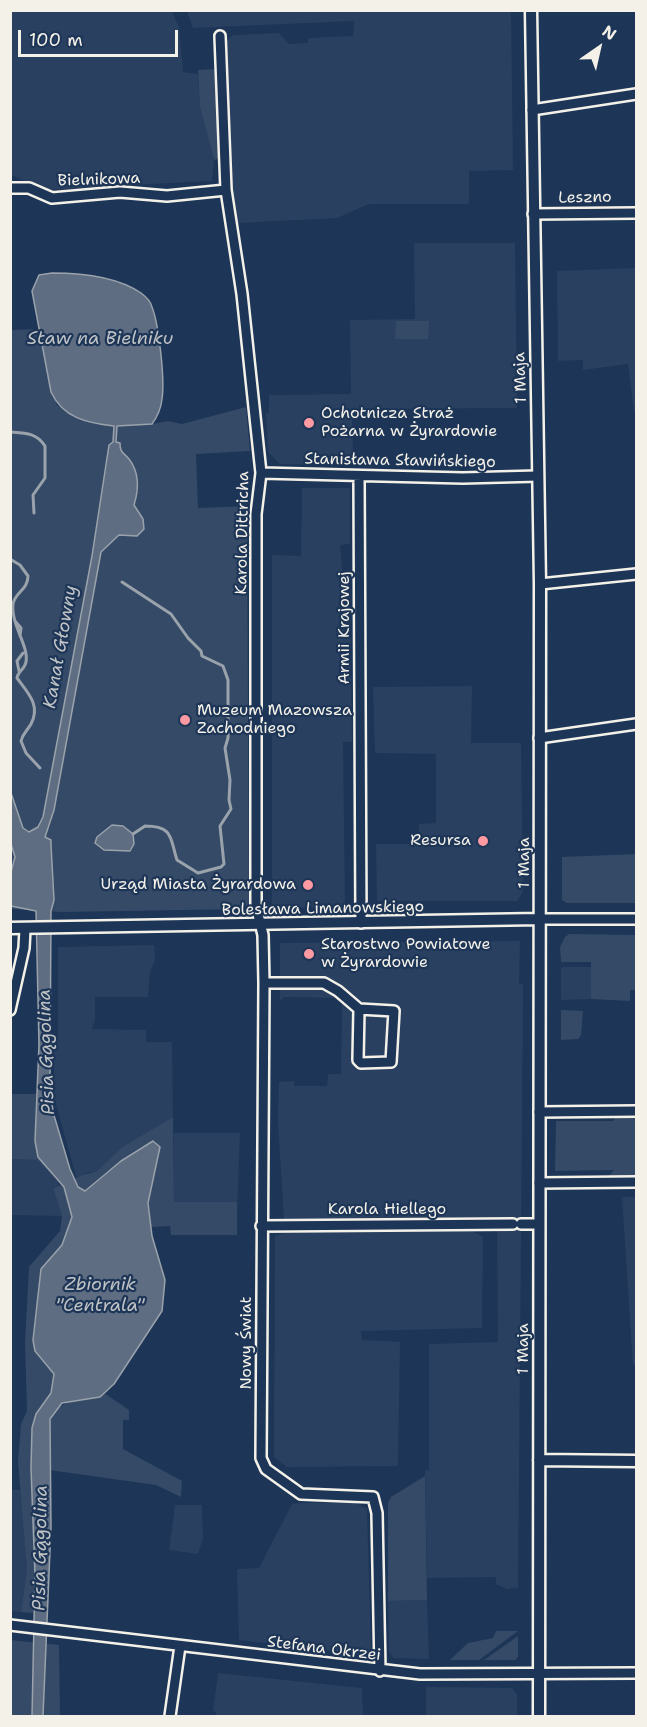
<!DOCTYPE html>
<html>
<head>
<meta charset="utf-8">
<style>
  body { margin:0 }
  #map { position:relative; width:647px; height:1727px; overflow:hidden; background:#1d3557; font-family:"Shantell Sans",sans-serif }
  canvas { display:block }
  .frame { position:absolute; inset:0; border:12px solid #f4f1e8; pointer-events:none }
  .north { position:absolute; left:569px; top:18px; width:60px; height:60px; -webkit-text-stroke:4px #1d3557; paint-order:stroke; rotate:34deg; font-size:16px; font-weight:700; line-height:24px; text-align:center; color:#f4f1e8 }
  .north::after { content:''; display:block; margin:auto; width:21px; height:27px; background:#f4f1e8; clip-path:polygon(50% 0,100% 100%,50% 72%,0 100%) }
  .scale { position:absolute; left:18px; top:30px; width:160px; height:27px; box-sizing:border-box; border:3px solid #f4f1e8; border-top:0; padding-left:8px; font-size:18px; line-height:21px; white-space:nowrap; color:#f4f1e8; -webkit-text-stroke:4px #1d3557; paint-order:stroke }
</style>
</head>
<body>
<div id="map">
<canvas width="647" height="1727"></canvas>
<div class="frame"></div>
<div class="north">N</div>
<div class="scale">100 m</div>
</div>
<script>
const context = document.querySelector('canvas').getContext('2d');
context.lineJoin = 'round';
function paint(path, color) { context.fillStyle = color; context.fill(path, 'evenodd'); }
function strokePath(path, color, width, dash) { context.strokeStyle = color; context.lineWidth = width; context.lineCap = dash ? 'butt' : 'round'; context.setLineDash(dash || []); context.stroke(path); }
function label(font, color, halo, rows, align = 'center') {
  context.font = font + ' "Shantell Sans",sans-serif'; context.lineWidth = 4.5; context.setLineDash([]); context.textBaseline = 'middle'; context.strokeStyle = halo; context.fillStyle = color; for (const [text, x, y, turn = 0] of rows) {
    context.save(); context.translate(x, y); context.rotate((+turn || 0) * Math.PI / 180); context.textAlign = isNaN(turn) ? turn : align; if (halo) context.strokeText(text, 0, 0); context.fillText(text, 0, 0); context.restore();
  }
}
const built = new Path2D(`
  M10,11H172L179,28L183,72L198,74L200,107L214,160L212,181L130,185L124,179H114L111,186L46,190L11,175Z
  M187,11H511L513,170L469,171V204H369L337,218L237,223L233,217L225,43L233,35L279,33L289,44L308,43V38L353,36L354,21L193,28Z
  M414,243H515L517,408L352,409L353,465L280,464L268,452L266,413H269V395L351,394L350,320L415,319Z
  M636,268V411H634L628,364L583,370V360L558,361L557,271Z
  M302,488H350V544L340,545L343,579L350,587L352,742H343L345,907L272,908V555L301,556Z
  M472,686L471,743H521L523,892L517,901H377L376,844H411L419,835V824L436,823V754L375,753L373,687Z
  M520,941L519,984H523V1002L518,1588L507,1589L496,1584V1577L427,1578L425,1470H429V1344L498,1342L497,1217L284,1221L278,1122L279,1082L294,1081V1086H327L328,1074H341L342,1001L338,998L284,997L280,1001V943Z
  M154,945L155,960L150,972L148,997H95V1020L92,1029L146,1030V1042H172L173,1117L122,1147L96,1172H88L77,1180L54,1097V1035H58V947Z
  M564,967H591V999L561,1000V968Z
  M174,1133H240L237,1214L174,1202Z
  M11,1159L37,1160L57,1180L59,1186L53,1188L62,1216L11,1215Z
  M622,1197H636V1365H633Z
  M290,1231H472L483,1237L482,1328L361,1331L362,1340L400,1342L398,1466L287,1467L274,1457L275,1236Z
  M11,1490H22L27,1569L21,1612L11,1611Z
  M301,1503H356L367,1509L371,1651L367,1655L239,1640L237,1569L259,1568L292,1504Z
  M175,1505H202L203,1539L198,1554L169,1550Z
  M427,1600L429,1659L393,1658L389,1651L388,1601Z
  M218,1673L362,1688L363,1716H216V1712L213,1711Z
  M426,1687L512,1688L517,1694V1716H426Z`);
const green = new Path2D(`
  M217,69L221,158L214,160L200,107L198,70Z
  M396,321H429L428,339H395Z
  M39,329L51,392L57,405L72,415L152,424L168,421L182,424L246,407L250,451L196,454L198,508L250,506L247,515L249,903L243,909L62,912L11,909L10,330Z
  M636,854V903H567L562,900V857Z
  M569,934L636,935V990H630V1001L591,999V962H561L560,947L565,937Z
  M561,1010L583,1011L581,1035L578,1039L561,1040Z
  M11,1094H36L35,1141L38,1157L57,1180L37,1160L11,1159Z
  M618,1114H636V1178H607L614,1170L555,1171L556,1121H613Z
  M173,1117L174,1202H237V1235H171L170,1226L151,1227L148,1196L156,1141C137,1145 99,1177 85,1191C72,1206 71,1229 62,1246C58,1252 52,1257 48,1264C40,1277 30,1334 35,1349C38,1358 48,1367 54,1374L51,1393L36,1414L32,1428L31,1468L35,1575L33,1613L21,1612L27,1569L18,1462L21,1424L27,1411L25,1343L29,1267L60,1231L62,1216L53,1188C67,1184 84,1172 96,1172L122,1147Z
  M104,1393L129,1410V1420H123V1449L182,1481L181,1497L156,1485L49,1470L50,1419C60,1399 80,1400 100,1397Z
  M425,1476L427,1600L388,1601V1503L391,1497Z
  M496,1631H518L479,1660H450L468,1643L493,1638Z
  M518,1636V1657L515,1660H484Z
  M11,1640L59,1645L60,1716H11Z`);
const water = new Path2D(`
  M52,273C82,273 116,276 141,293C145,296 151,302 152,307C159,325 165,380 162,399C161,408 158,416 152,424L117,426L116,442L120,443C120,453 123,452 129,459C139,472 139,489 134,505L143,519L144,529L137,536L119,535L101,552L54,810L45,837L51,840V845L54,900L51,911L50,1083L53,1112L70,1169L78,1187L85,1191L121,1161L153,1141L160,1147L148,1203L152,1236L165,1280L162,1311L114,1384L100,1397L62,1403L50,1419L51,1527L43,1716H32L35,1575L31,1468L32,1428L36,1414L51,1393L54,1374L35,1351L33,1340L41,1269L62,1245L72,1217L64,1187L38,1157L35,1141L39,1044L36,911L11,906V872L15,857L11,844L10,790L23,828L29,832L38,827L43,817L92,556L109,445L113,442L114,426C87,423 63,418 51,392L32,291L39,275Z
  M112,825L123,826L133,834L134,844L130,851L104,850L95,843L97,837Z`);
const stream = new Path2D(`
  M11,432C26,433 37,433 45,446V478L33,495L34,513
  M10,559L20,565L28,576C28,590 15,592 13,604C11,625 29,646 26,662C25,669 18,671 17,678C28,693 41,705 31,724C27,731 23,733 21,741L26,753L40,768
  M122,582L171,614L188,638L201,651L202,656L223,666L228,680V738L225,748L230,780L229,800L231,809L220,826L224,864L221,867L198,873L177,860C170,839 174,826 145,826L133,834
  M15,621L21,628L20,636
  M19,671L17,661L23,653`);
const minor = new Path2D(`
  M220,36L226,190L242,294L261,473L256,514V906L263,935L264,983L261,1458L266,1469L301,1494L373,1497L377,1513L380,1671
  M532,110L636,94
  M10,188H29L52,198L120,192L167,196L226,190
  M533,214L636,213
  M261,473L463,478L538,476
  M359,476L361,923
  M540,584L636,574
  M539,738L636,724
  M539,919H636
  M264,983H324L338,991L359,1009L394,1011L391,1062L361,1063L358,1060L359,1009
  M10,1010L24,948L25,929
  M539,1112L636,1111
  M539,1183L636,1182
  M521,1224H539
  M261,1226L513,1224
  M10,1625L420,1674L636,1673
  M170,1716L180,1646`);
const tertiary = new Path2D(`
  M531,10L540,584L539,1716
  M10,928L539,919
  M539,1460L636,1461`);
const markers = [
  [309,423,6,"#ff9aa2"],
  [185,720,6,"#ff9aa2"],
  [483,841,6,"#ff9aa2"],
  [308,885,6,"#ff9aa2"],
  [309,954,6,"#ff9aa2"]
];
const streetNames = [
  ["Bielnikowa",99,180,-2],
  ["Leszno",585,198,-1],
  ["1 Maja",521,378,-92],
  ["Stanisława Sławińskiego",400,461,1],
  ["Karola Dittricha",243,533,-89],
  ["Armii Krajowej",345,628,-90],
  ["1 Maja",525,863,-90],
  ["Bolesława Limanowskiego",323,909,-1],
  ["Karola Hiellego",387,1210],
  ["Nowy Świat",247,1343,-90],
  ["1 Maja",524,1349,-90],
  ["Stefana Okrzei",324,1649,7]
];
const poiNames = [
  ["Ochotnicza Straż",321,414],
  ["Pożarna w Żyrardowie",321,432],
  ["Muzeum Mazowsza",197,711],
  ["Zachodniego",197,729],
  ["Resursa",471,841,"right"],
  ["Urząd Miasta Żyrardowa",296,885,"right"],
  ["Starostwo Powiatowe",321,945],
  ["w Żyrardowie",321,963]
];
const waterNames = [
  ["Staw na Bielniku",100,339],
  ["Kanał Głowny",61,647,-80],
  ["Pisia Gągolina",47,1052,-92],
  ["Zbiornik",100,1285],
  ["\"Centrala\"",100,1306],
  ["Pisia Gągolina",41,1548,-89]
];
paint(built, '#2a4060');
paint(green, '#354a67');
paint(water, '#5e6d82');
strokePath(water, '#9aa2ab', 1.5);
strokePath(stream, '#9aa2ab', 3);
strokePath(minor, '#f4f1e8', 14);
strokePath(tertiary, '#f4f1e8', 15);
strokePath(minor, '#1d3557', 9);
strokePath(tertiary, '#1d3557', 10);
for (const [x, y, r, color] of markers) { const dot = new Path2D(); dot.arc(x, y, r, 0, 2 * Math.PI); context.fillStyle = color; context.fill(dot); strokePath(dot, '#1d3557', 2); }
label('16px', '#f4f1e8', '#1d3557', streetNames);
label('16px', '#f4f1e8', '#1d3557', poiNames, 'left');
label('italic 18px', '#c0c3c4', '#1d3557', waterNames);
</script>
</body>
</html>
